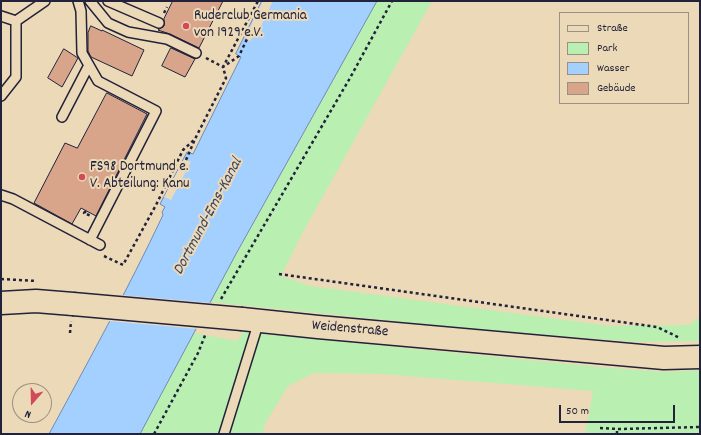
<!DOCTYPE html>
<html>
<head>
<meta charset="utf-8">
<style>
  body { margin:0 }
  #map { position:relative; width:701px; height:435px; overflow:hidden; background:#ecd9b7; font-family:Dekko,sans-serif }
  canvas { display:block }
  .frame { position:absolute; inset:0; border:2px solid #22223b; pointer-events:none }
  .legend { position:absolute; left:559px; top:12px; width:130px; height:92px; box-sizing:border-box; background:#ecd9b7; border:1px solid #9b9085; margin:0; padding:5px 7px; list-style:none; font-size:12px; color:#22223b }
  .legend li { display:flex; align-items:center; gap:8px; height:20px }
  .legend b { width:20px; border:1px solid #9b9085 }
  .north { position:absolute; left:12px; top:383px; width:40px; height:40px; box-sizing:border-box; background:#ecd9b7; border:1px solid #9b9085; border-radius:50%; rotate:200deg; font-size:11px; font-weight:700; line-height:16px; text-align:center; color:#22223b }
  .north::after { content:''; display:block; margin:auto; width:14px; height:18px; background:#d1495b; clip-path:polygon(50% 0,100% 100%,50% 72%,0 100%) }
  .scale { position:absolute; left:559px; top:405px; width:116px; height:18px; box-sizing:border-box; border:2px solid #22223b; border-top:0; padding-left:5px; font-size:12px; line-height:14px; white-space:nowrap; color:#22223b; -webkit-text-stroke:3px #ecd9b7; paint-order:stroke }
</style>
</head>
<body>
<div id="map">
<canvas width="701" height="435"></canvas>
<div class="frame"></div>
<ul class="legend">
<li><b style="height:5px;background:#ecd9b7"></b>Straße</li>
<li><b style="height:11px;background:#b9efb1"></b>Park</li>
<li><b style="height:11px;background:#a4d0ff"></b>Wasser</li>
<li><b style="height:11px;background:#d8a58b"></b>Gebäude</li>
</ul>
<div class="north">N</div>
<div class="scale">50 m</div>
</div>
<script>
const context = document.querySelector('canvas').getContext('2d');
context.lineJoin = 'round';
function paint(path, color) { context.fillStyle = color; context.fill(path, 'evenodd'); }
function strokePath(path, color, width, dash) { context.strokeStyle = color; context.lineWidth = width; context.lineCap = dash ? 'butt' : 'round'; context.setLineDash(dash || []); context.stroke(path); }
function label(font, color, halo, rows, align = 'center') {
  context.font = font + ' Dekko,sans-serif'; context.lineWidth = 4; context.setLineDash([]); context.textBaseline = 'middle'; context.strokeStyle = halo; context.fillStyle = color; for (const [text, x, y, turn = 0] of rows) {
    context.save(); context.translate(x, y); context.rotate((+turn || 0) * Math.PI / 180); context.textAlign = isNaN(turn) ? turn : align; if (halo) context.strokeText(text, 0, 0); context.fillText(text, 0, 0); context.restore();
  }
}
const green = new Path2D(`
  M377,1H432L303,232L281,276L310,286L610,326L689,325L700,317V341L636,342L483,330L210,302Z
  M243,332L599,367L666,372L700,370V434H585L593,391L382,374L314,373L288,386L266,422L262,434H140L194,333L237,341Z`);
const water = new Path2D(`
  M262,1H377L236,254L140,434H49C88,362 128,289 163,215L162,212L165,207L160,204L187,152L193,154L241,57L236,54Z`);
const pier = new Path2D(`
  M263,1H273L261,26L250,41L245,38Z
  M184,159L191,162L171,200L164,197Z
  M121,295L212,303L198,329L108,321Z`);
const building = new Path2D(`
  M173,1H223L199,48L170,34L158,30L164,26V19Z
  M91,26L102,31V30L144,50L132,76L91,57L88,51V33Z
  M171,48L195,59L185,77L162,66Z
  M64,49L78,58L62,87L48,78Z
  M107,93L147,114L96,216L81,208L72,224L34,203L65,143L77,148Z`);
const path = new Path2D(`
  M164,13L167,7
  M206,58L223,67L239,56L247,39
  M186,160L195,139
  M86,211L84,213L91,216
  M104,256L123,265L156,205L183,150L195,139L226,78L223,67L258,1
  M279,274L657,327L680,338
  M1,279L37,281
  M221,299L350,78L392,1
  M70,333L71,321
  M600,428L619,429L700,427
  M154,434L198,353L206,333
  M617,434V429`);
const lane = new Path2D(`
  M78,1L81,11L82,53L98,81L156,111L90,240
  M90,1L108,23L128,32L167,39L196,53
  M108,1L159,23
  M1,16L16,21
  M1,96L16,77V21L45,1
  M62,117L89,65
  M1,195L13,199L100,245
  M224,434L259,321`);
const secondary = new Path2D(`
  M1,303L36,301L73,304
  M242,319L318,327L664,358L700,357`);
const secondaryBridge = new Path2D(`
  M73,304L242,319`);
const markers = [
  [186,26,4,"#d1495b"],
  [82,177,4,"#d1495b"]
];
const poiNames = [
  ["Ruderclub Germania",194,17],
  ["von 1929 e.V.",194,34],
  ["FS98 Dortmund e.",90,168],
  ["V. Abteilung: Kanu",90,185]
];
const streetNames = [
  ["Weidenstraße",350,330,5]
];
const waterNames = [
  ["Dortmund-Ems-Kanal",209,217,-62]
];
paint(green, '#b9efb1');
paint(water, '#a4d0ff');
strokePath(water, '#708ab1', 1);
paint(pier, '#ecd9b7');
paint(building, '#d8a58b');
strokePath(building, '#22223b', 1);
strokePath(lane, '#22223b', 12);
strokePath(secondary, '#22223b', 25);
strokePath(path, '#22223b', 2.5, [3, 3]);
strokePath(lane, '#ecd9b7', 9);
strokePath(secondary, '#ecd9b7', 22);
strokePath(secondaryBridge, '#22223b', 25, []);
strokePath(secondaryBridge, '#ecd9b7', 22);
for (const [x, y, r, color] of markers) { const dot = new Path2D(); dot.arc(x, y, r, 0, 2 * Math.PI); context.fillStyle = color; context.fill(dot); strokePath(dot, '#ecd9b7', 1.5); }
label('15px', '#22223b', '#ecd9b7', poiNames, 'left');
label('15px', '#22223b', '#ecd9b7', streetNames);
label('italic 16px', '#3c4562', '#ecd9b7', waterNames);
</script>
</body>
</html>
